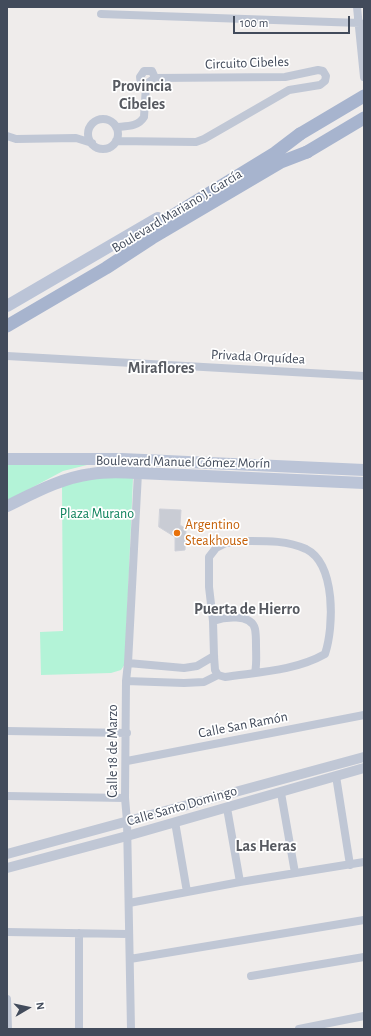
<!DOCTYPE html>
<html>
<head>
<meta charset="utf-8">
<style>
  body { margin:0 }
  #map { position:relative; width:371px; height:1036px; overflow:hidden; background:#efeceb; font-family:"Alegreya Sans",sans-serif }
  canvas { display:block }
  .frame { position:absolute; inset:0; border:8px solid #424b5b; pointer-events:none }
  .north { position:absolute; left:8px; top:988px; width:40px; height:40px; -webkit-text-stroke:3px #fff; paint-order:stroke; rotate:81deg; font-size:11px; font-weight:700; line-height:16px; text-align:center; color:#424b5b }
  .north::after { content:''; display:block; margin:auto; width:14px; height:18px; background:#424b5b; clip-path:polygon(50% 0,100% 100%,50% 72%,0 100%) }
  .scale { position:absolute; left:233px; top:16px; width:117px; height:18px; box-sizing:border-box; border:2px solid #424b5b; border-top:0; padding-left:5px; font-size:12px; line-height:14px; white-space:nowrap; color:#424b5b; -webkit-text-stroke:3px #fff; paint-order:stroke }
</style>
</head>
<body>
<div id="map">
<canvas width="371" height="1036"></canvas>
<div class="frame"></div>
<div class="north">N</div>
<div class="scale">100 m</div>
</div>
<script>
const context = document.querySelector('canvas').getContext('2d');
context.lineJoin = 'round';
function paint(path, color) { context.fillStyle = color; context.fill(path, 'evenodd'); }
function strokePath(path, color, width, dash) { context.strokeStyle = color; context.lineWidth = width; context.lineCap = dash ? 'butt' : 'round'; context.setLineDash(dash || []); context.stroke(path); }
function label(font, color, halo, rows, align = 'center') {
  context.font = font + ' "Alegreya Sans",sans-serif'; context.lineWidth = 3.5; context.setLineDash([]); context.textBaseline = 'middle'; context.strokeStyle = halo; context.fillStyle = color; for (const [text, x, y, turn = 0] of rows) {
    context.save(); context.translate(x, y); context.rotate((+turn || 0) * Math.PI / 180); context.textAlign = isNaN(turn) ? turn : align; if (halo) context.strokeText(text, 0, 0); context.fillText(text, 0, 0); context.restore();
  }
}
const green = new Path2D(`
  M7,462L87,465L63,471L7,501Z
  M103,476L133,478L125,664L121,670L111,673L41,675L40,632L63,631L62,486Z`);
const building = new Path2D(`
  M160,509L181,510L180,525L186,529L185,550L175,551V537L159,527Z`);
const minor = new Path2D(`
  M357,7L364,77
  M101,14L360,23
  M146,86C142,84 140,82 140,77L144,71H152L155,78
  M88 134a15 15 0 1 1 30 0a15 15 0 1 1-30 0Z
  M7,136L16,139L76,138L92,143
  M116,141L196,142L204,139L289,90L320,85L325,81L326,76L323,71L318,70L285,77L155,78L149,82L146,86L144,117C138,127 127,126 116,127
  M7,356L364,376
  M243,541C264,541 286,540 306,549C336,564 334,627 325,654C295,671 258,672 225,677L218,675L215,670L214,656L213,621L209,587V557L216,548L226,543Z
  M213,621C224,617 251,613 255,629C256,634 256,640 256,645C256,655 257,663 255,673
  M128,663L184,668L197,666L214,656
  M126,681L184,683L204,682L218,675
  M7,731L127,733
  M127,761L364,715
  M336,776L350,865
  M281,793L295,873
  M7,796L125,798
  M227,808L240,882
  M175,822L187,892
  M129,903L240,882L364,862
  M7,932L128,934
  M130,959L364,920
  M251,976L364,957
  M7,999L8,1029
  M79,1029V933
  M131,1029L127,821L125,798L126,681L128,663L138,473
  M299,1029L364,1016`);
const tertiary = new Path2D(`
  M7,854L364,757
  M7,868L127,836L364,768`);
const secondary = new Path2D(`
  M7,306L158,218
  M7,459H122L364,470
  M7,506C34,493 61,478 91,474C107,471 122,472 138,473L364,483`);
const primary = new Path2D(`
  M300,134L364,96
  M307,152L364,118`);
const primaryBridge = new Path2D(`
  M128,243L275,153L300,134
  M7,326L106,268L152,238L281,162L307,152`);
const markers = [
  [177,533,4,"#e8710a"]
];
const streetNames = [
  ["Circuito Cibeles",247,63,-2],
  ["Boulevard Mariano J. García",177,211,-31],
  ["Privada Orquídea",258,357,3],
  ["Boulevard Manuel Gómez Morín",183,462,1],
  ["Calle San Ramón",243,725,-11],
  ["Calle 18 de Marzo",113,751,-90],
  ["Calle Santo Domingo",182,806,-16]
];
const parkNames = [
  ["Plaza Murano",97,514]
];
const foodNames = [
  ["Argentino",185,525],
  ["Steakhouse",185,541]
];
const quarterNames = [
  ["Provincia",142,86],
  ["Cibeles",142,104],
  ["Miraflores",161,368],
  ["Puerta de Hierro",247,609],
  ["Las Heras",266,846]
];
paint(green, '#b3f3d7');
paint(building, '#c9ccd4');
strokePath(building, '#ced0d8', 1);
strokePath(minor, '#c0c7d5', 8);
strokePath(tertiary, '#c0c7d5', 10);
strokePath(secondary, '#bbc4d7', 12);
strokePath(primary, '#a7b4ce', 13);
strokePath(primaryBridge, '#a7b4ce', 13);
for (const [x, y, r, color] of markers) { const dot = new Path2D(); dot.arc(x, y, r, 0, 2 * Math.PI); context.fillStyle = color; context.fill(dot); strokePath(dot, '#fff', 1.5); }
label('14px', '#424b5b', '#fff', streetNames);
label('14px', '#0d825c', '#fff', parkNames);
label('14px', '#c56008', '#fff', foodNames, 'left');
label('bold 16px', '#575a61', '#fff', quarterNames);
</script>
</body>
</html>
